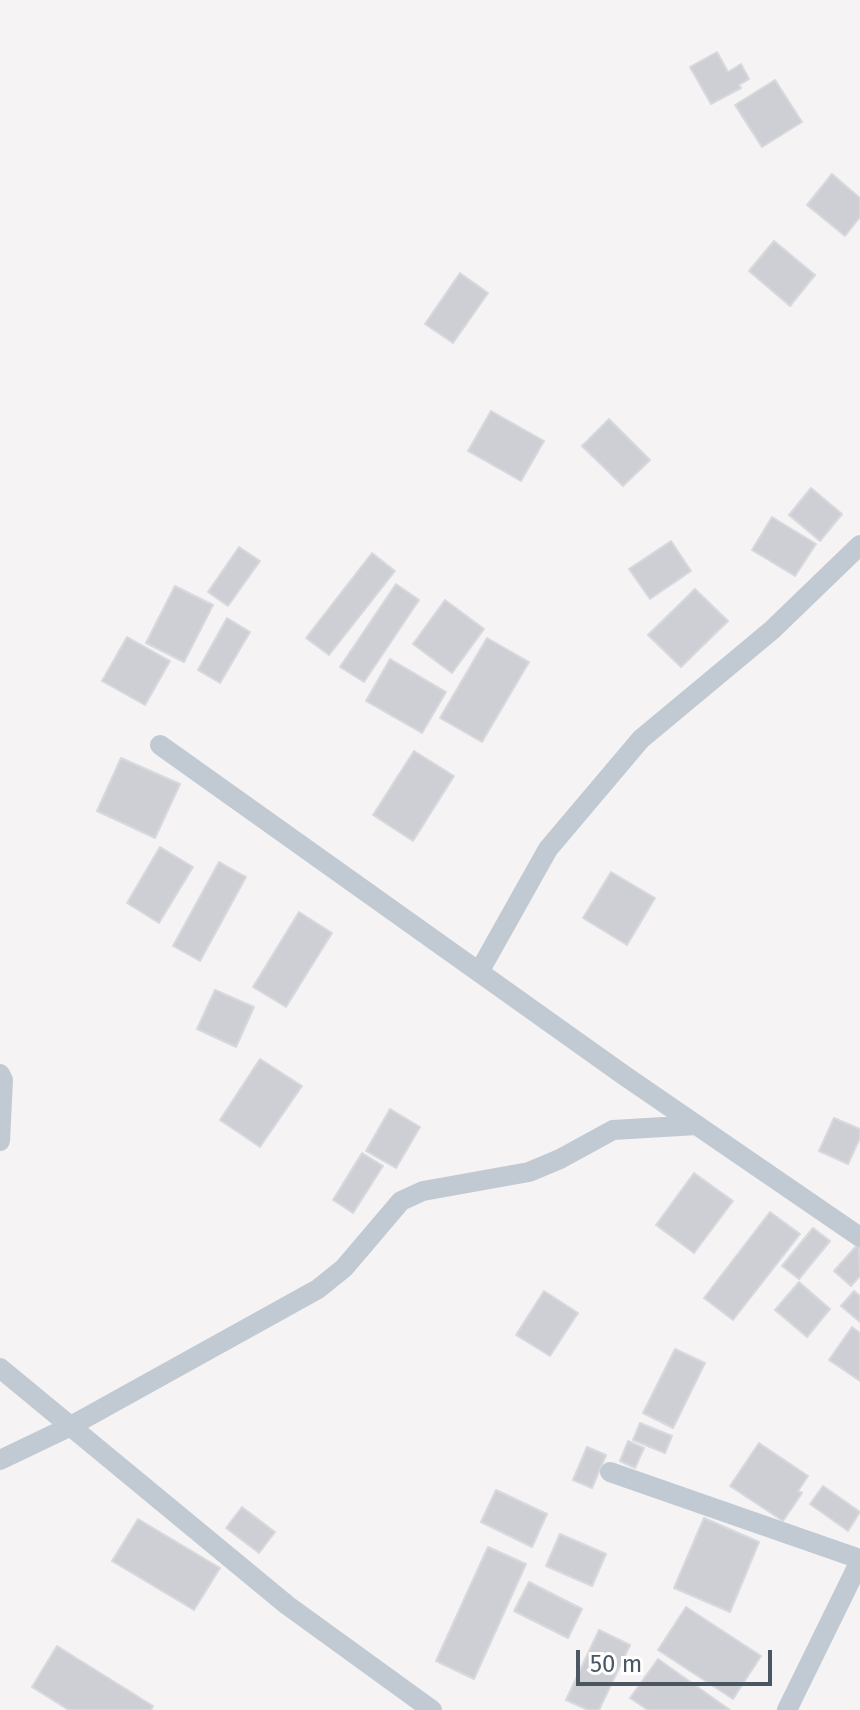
<!DOCTYPE html>
<html>
<head>
<meta charset="utf-8">
<style>
  body { margin:0 }
  #map { position:relative; width:860px; height:1710px; overflow:hidden; background:#f5f3f3; font-family:"Fira Sans",sans-serif }
  canvas { display:block }
  .scale { position:absolute; left:576px; top:1650px; width:196px; height:36px; box-sizing:border-box; border:4px solid #4a5661; border-top:0; padding-left:10px; font-size:24px; line-height:28px; white-space:nowrap; color:#4a5661; -webkit-text-stroke:6px #fff; paint-order:stroke }
</style>
</head>
<body>
<div id="map">
<canvas width="860" height="1710"></canvas>
<div class="scale">50 m</div>
</div>
<script>
const context = document.querySelector('canvas').getContext('2d');
context.lineJoin = 'round';
function paint(path, color) { context.fillStyle = color; context.fill(path, 'evenodd'); }
function strokePath(path, color, width, dash) { context.strokeStyle = color; context.lineWidth = width; context.lineCap = dash ? 'butt' : 'round'; context.setLineDash(dash || []); context.stroke(path); }
const building = new Path2D(`
  M717,52L728,72L741,64L749,79L739,85L741,88L711,104L690,67Z
  M775,80L802,122L762,147L735,105Z
  M832,174L860,198V217L845,236L807,205Z
  M774,241L815,275L790,306L749,271Z
  M460,273L488,293L453,343L425,324Z
  M491,411L544,441L521,481L468,451Z
  M609,419L650,460L623,486L582,446Z
  M811,488L842,514L820,541L789,515Z
  M772,517L816,544L795,576L752,550Z
  M671,541L691,571L650,599L629,569Z
  M239,547L260,561L228,606L208,592Z
  M372,553L395,571L329,655L306,638Z
  M396,584L419,600L364,682L340,667Z
  M175,586L213,605L184,662L146,643Z
  M695,589L728,621L681,667L648,635Z
  M445,600L484,629L452,673L413,644Z
  M227,618L250,632L220,683L198,670Z
  M127,637L170,661L145,705L102,681Z
  M487,638L529,662L482,742L440,718Z
  M390,659L446,692L422,733L366,701Z
  M414,751L454,776L413,841L373,815Z
  M121,758L180,784L155,838L97,811Z
  M160,847L193,867L159,923L127,903Z
  M219,862L246,877L200,961L173,946Z
  M611,872L655,898L627,945L583,918Z
  M299,912L332,933L286,1007L253,987Z
  M215,990L254,1007L236,1047L197,1029Z
  M260,1059L302,1086L260,1147L220,1120Z
  M390,1109L420,1127L396,1168L366,1151Z
  M834,1118L860,1129V1138L848,1164L819,1151Z
  M362,1153L383,1166L353,1213L333,1200Z
  M694,1173L733,1201L694,1253L656,1225Z
  M770,1212L800,1234L733,1320L704,1298Z
  M813,1228L830,1241L799,1279L782,1266Z
  M859,1243L860,1276L851,1286L834,1271Z
  M799,1282L830,1309L807,1337L775,1310Z
  M544,1291L578,1313L550,1356L516,1335Z
  M854,1291L860,1296V1322L841,1306Z
  M852,1327L860,1333V1381L829,1360Z
  M675,1349L705,1363L673,1428L643,1413Z
  M640,1423L672,1436L665,1453L633,1440Z
  M628,1441L644,1448L635,1468L620,1461Z
  M759,1443L808,1476L798,1491L802,1493L783,1521L730,1486Z
  M587,1447L606,1455L592,1488L573,1480Z
  M823,1486L860,1512L848,1531L810,1504Z
  M496,1490L547,1514L532,1547L481,1522Z
  M242,1507L275,1532L259,1553L226,1528Z
  M704,1518L759,1542L730,1612L674,1588Z
  M138,1519L220,1568L194,1610L112,1561Z
  M560,1534L606,1554L592,1586L546,1566Z
  M488,1547L526,1564L474,1679L436,1661Z
  M529,1582L582,1609L568,1638L514,1611Z
  M686,1607L761,1656L733,1699L658,1650Z
  M599,1630L630,1645L599,1710H588L566,1700Z
  M57,1646L153,1706L151,1710H69L32,1687Z
  M658,1659L730,1710H648L630,1698Z`);
const street = new Path2D(`
  M160,745L625,1076L860,1237
  M479,972L548,849L641,739L772,630L860,545
  M0,1074L3,1080L0,1141
  M0,1368L287,1605L432,1710
  M0,1460L69,1427L318,1289L344,1268L401,1201L423,1191L529,1172L560,1159L613,1130L697,1125
  M610,1472L860,1559
  M787,1710L860,1561`);
paint(building, '#cdcfd5');
strokePath(building, '#d7d9de', 2);
strokePath(street, '#c1cad2', 20);
</script>
</body>
</html>
